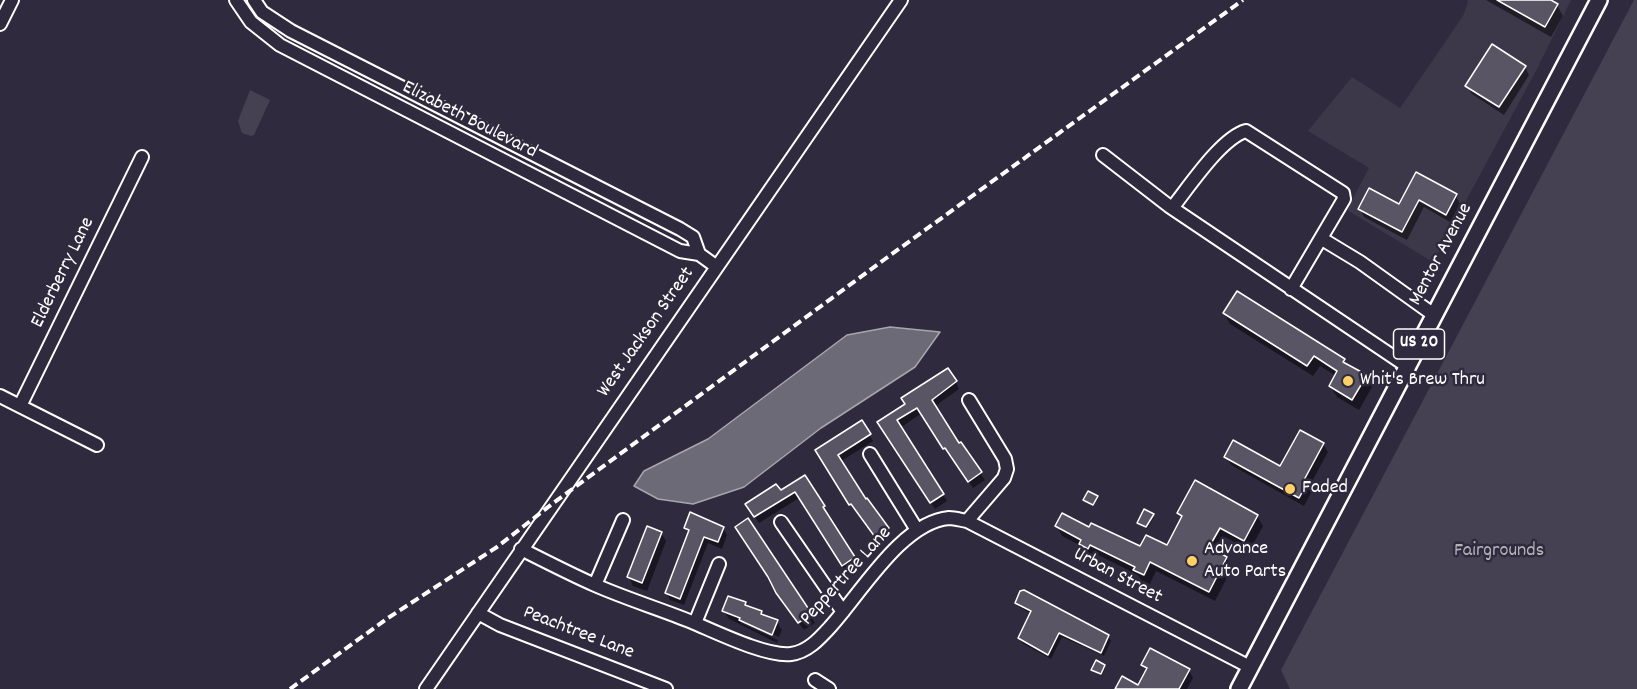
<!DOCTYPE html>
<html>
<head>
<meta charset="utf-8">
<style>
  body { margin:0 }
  canvas { display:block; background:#2f2a3d }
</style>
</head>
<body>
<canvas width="1637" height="689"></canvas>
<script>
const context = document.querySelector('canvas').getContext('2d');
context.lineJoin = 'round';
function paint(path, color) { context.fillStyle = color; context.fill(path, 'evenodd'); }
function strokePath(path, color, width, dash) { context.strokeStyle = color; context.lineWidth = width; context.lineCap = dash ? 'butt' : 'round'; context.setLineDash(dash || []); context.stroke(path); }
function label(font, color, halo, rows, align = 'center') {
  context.font = font + ' Dekko,sans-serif'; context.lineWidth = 5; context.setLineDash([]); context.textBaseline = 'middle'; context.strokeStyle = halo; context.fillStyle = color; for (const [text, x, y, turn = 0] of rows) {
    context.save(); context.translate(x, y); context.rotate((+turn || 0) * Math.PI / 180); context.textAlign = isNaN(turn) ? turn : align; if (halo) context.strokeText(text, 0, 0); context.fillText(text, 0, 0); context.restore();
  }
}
const built = new Path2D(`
  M1467,0H1571L1538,67L1433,262L1347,210L1369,168L1308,131L1352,77L1400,108L1463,16L1468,2Z`);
const green = new Path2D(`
  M1634,0H1637V689H1290L1281,670Z
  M250,90L270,100L254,135L251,136L242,133L238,121Z`);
const water = new Path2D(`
  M890,327L940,332L915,367L821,428L744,487L693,504L658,499L634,486L644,471L708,439L847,335Z`);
const shadow = new Path2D(`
  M1486,0H1548L1557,5L1563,16L1551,37Z
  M1525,67L1529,75L1504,115L1472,94L1467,86Z
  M1417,174L1456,196L1460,204L1450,222L1424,207L1407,240L1364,217L1360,209L1399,206Z
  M1224,313L1344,360L1347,366L1366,376L1372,387L1359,410L1337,397L1330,386L1336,376L1320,366L1313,376L1230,324Z
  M956,382L959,389L934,407L959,445L960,444L985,480L973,488L950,454L948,455L922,413L900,428L947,501L935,509L879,423Z
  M861,422L873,441L840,462L865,501L867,500L891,536L880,543L856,509L854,510L817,450Z
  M1323,444L1328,452L1309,487L1312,491L1304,506L1231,465L1226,457L1281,468Z
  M804,477L858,564L846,572L799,498L759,523L751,511Z
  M1178,513L1257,516L1263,526L1250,550L1225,537L1216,553L1226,558L1232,568L1215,601L1156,571L1150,584L1141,580L1138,575L1096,554L1094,558L1087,554L1083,547L1062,536L1057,526L1089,529L1141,548L1168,547L1182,519Z
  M1152,515L1154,517L1147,529L1140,525L1138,523Z
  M686,528H723L727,535L722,549L708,543L684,605L670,600L666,592L689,533Z
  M661,533L666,541L647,591L633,586L629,577Z
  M783,602L810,614L815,623L804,630Z
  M1016,603L1108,636L1111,641L1104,656L1062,637L1051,659L1022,643L1019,638L1032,614L1019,607Z
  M745,604L747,607L761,612L762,616L777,622L782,630L779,637L741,619V623L778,640L777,643L729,619L724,611Z
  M1143,665L1189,670L1193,678L1187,689H1117L1139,687L1147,671Z
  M1104,666L1105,668L1102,676L1093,670Z`);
const building = new Path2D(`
  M1497,0H1551L1558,4L1545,27Z
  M1492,44L1526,66L1499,107L1465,86Z
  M1416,172L1457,194L1446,215L1419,200L1402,232L1358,209L1369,188L1399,204Z
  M1237,291L1345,359L1343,362L1367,375L1352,400L1329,386L1337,371L1314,356L1307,366L1223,313Z
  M948,368L957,381L932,400L959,443L961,442L982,472L968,482L945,448L943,449L917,408L897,420L944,494L930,503L877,422L905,404L901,398Z
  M862,420L871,434L838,455L866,499L867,498L889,528L875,537L851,504L849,505L815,450Z
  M1300,430L1324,443L1304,480L1308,482L1299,498L1224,457L1233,440L1280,466Z
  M805,475L825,506L823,507L855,557L842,566L795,492L754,517L745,504L776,484L781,490Z
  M1195,480L1258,515L1244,541L1220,528L1209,547L1227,557L1209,592L1150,562L1144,575L1133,570L1135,567L1090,545L1088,549L1079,544L1081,540L1055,526L1062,513L1089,527L1091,523L1140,546L1146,535L1167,545L1182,516L1177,513Z
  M1088,491L1098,496L1093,505L1083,500Z
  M1144,509L1154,514L1146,527L1137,523Z
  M690,512L724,527L718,542L704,537L680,599L665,593L689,530L684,528Z
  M748,518L812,614L798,623L776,593L768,577L735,527Z
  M647,526L662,532L642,583L627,577Z
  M1024,590L1109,635L1101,653L1059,633L1048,655L1018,638L1031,611L1015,603L1020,591Z
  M728,596L746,602L745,605L762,611L761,614L778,620L772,635L739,620L740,618L722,611Z
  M1150,648L1190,669L1179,689H1115L1122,676L1138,685L1147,668L1141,665Z
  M1096,660L1105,665L1101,674L1091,670Z`);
const minor = new Path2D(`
  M236,0L251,22L280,45L680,251L699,254L717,267
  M254,0L262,12L291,31L680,229L693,237L699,254
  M0,24L12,0
  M1103,155L1169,206L1407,366
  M1172,208C1189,187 1221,138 1246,131L1343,193L1344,199L1291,289
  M1322,239L1360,262L1434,315
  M0,396L97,445
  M20,406L142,157
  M870,454L917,530
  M967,521L1250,667
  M781,522L843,612
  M521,549C545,561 570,574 595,585C627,599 660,609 692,622C716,632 767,657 791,654C808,652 820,638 831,626C861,593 902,522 949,518C955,518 961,520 967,521L1004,478L1007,469L1005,459L969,400
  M595,585L623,520
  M478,613L500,625L666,689
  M695,623L719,564
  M815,680L829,689
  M426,689L901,0`);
const major = new Path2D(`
  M1239,689L1599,0`);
const rail = new Path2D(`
  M290,689L388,618L497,547L552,504L885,259L1243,0`);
const markers = [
  [1348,381,6,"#ffd166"],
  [1290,489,6,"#ffd166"],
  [1192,561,6,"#ffd166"]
];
const shields = [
  [1419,344,51]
];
const shieldNames = [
  ["US 20",1419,344]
];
const streetNames = [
  ["Elizabeth Boulevard",469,121,27],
  ["Mentor Avenue",1442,255,-62],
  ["Elderberry Lane",64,273,-64],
  ["West Jackson Street",647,333,-55],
  ["Peppertree Lane",847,577,-48],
  ["Urban Street",1117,577,28],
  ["Peachtree Lane",578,634,21]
];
const poiNames = [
  ["Whit's Brew Thru",1360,381],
  ["Faded",1302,489],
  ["Advance",1204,550],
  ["Auto Parts",1204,573]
];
const parkNames = [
  ["Fairgrounds",1499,552]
];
paint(built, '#3c3749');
paint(green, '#464152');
paint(water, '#6d6a77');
strokePath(water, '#a7a6ad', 1.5);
paint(shadow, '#0007');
paint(building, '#595564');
strokePath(building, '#fff', 1.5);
strokePath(minor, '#fff', 16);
strokePath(major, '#fff', 20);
strokePath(minor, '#2f2a3d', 12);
strokePath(major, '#2f2a3d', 15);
strokePath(rail, '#fff', 4, [9, 4.5]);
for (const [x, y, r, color] of markers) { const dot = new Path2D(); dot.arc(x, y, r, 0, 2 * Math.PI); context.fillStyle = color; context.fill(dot); strokePath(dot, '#2f2a3d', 2); }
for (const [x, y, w] of shields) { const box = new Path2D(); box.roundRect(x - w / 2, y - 15, w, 30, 4.5); context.fillStyle = '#2f2a3d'; context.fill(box); strokePath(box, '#fff', 1.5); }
label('bold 18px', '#fff', null, shieldNames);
label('20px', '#fff', '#2f2a3d', streetNames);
label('20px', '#fff', '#2f2a3d', poiNames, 'left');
label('20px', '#b5b3ba', '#2f2a3d', parkNames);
</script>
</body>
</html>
